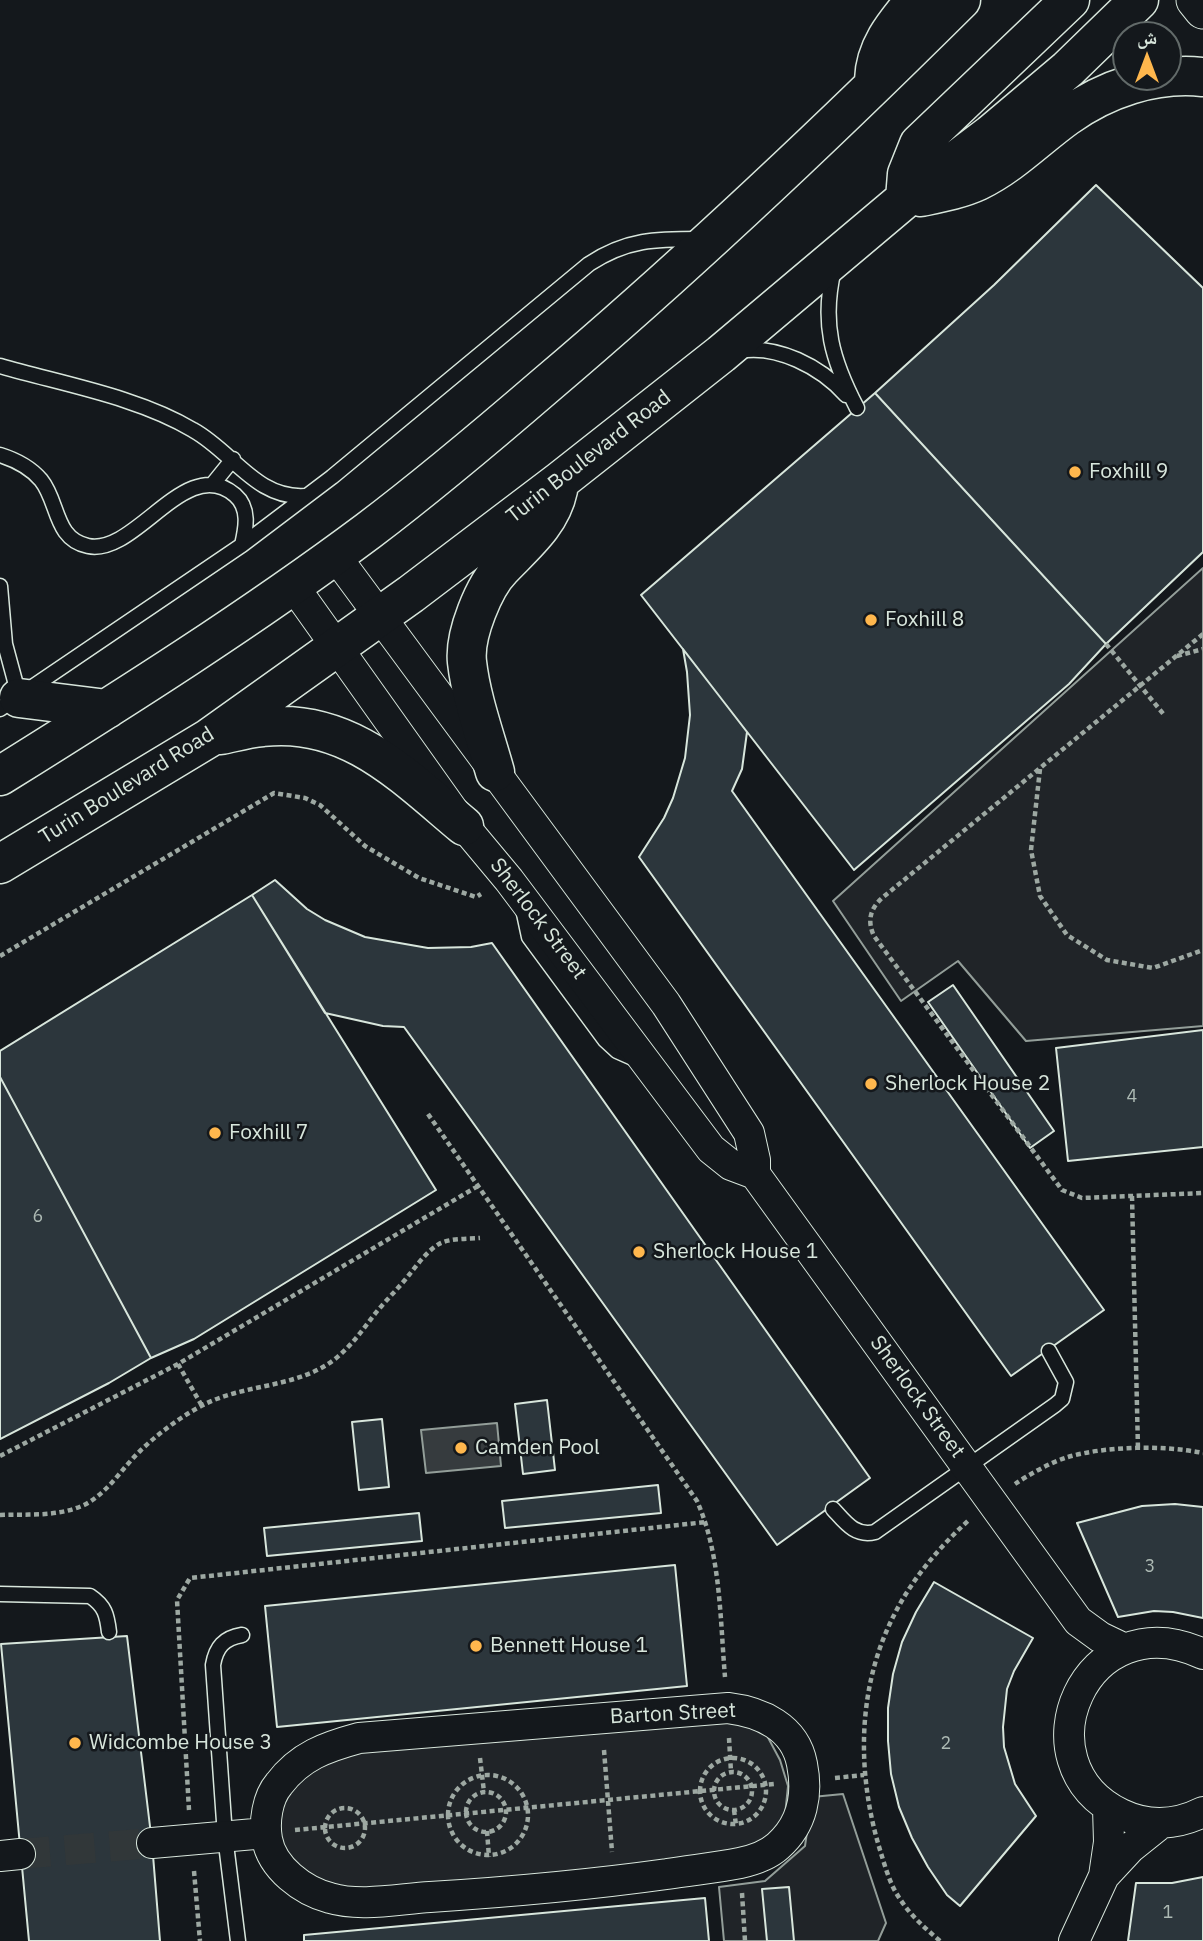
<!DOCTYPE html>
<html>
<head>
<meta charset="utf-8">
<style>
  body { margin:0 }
  #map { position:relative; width:1203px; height:1941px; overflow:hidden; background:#14181c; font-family:"IBM Plex Sans","Noto Naskh Arabic",sans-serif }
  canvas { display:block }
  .north { position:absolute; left:1112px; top:21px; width:70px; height:70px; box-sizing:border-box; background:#14181c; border:2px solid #626a69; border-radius:50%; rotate:0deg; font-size:19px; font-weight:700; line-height:28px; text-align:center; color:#d8e6dc }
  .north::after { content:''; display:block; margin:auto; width:24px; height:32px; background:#ffb74d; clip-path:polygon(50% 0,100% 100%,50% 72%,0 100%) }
</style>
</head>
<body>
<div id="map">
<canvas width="1203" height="1941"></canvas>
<div class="north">ش</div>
</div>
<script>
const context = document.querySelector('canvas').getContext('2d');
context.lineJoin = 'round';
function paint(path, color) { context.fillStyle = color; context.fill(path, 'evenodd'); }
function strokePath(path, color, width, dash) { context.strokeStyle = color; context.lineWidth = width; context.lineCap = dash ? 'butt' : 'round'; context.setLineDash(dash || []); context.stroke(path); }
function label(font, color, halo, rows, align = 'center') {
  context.font = font + ' "IBM Plex Sans",sans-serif'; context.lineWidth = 5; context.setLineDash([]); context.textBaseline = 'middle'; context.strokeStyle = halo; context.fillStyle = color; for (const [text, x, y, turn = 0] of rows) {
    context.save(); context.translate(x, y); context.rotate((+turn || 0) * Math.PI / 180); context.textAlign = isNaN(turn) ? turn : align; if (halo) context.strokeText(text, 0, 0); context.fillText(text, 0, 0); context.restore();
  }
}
const green = new Path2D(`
  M1203,568V1026L1026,1041L958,961L901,1001L833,901Z
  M714,1708L764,1730L780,1760L788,1786L785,1815L774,1837L749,1858L367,1896L277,1866L267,1792L288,1756Z
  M843,1794L886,1923L878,1941H724L719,1887L765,1881L805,1846L812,1797Z`);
const water = new Path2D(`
  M497,1423L501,1466L426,1473L421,1430Z`);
const building = new Path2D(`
  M1096,185L1203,288V552L1106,644L875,393L994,285Z
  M875,393L1106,644L1069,684L854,870L641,595Z
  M683,649L747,732L742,769L732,791L1104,1310L1011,1376L639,857L664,818L673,798L685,758L690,715L687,672Z
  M275,880L307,909L325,920L365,937L428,948L471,947L492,943L870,1478L777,1545L404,1027L383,1026L325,1013L252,895Z
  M252,895L436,1190L194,1339L151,1358L0,1077V1051Z
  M953,985L1054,1131L1030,1148L928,1002Z
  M1203,1030V1147L1068,1161L1056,1048Z
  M0,1077L151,1358L109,1383L0,1439Z
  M547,1400L555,1470L523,1474L515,1404Z
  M382,1419L389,1487L359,1490L352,1422Z
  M658,1485L661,1513L505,1528L502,1501Z
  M1175,1504L1203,1507V1618L1173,1612L1154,1611L1118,1617L1077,1523L1142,1506Z
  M419,1513L422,1541L267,1556L264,1528Z
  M675,1565L687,1686L277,1727L265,1606Z
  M934,1582L1033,1638L1014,1671L1007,1689L1003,1727L1004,1747L1015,1784L1036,1816L960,1906L947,1895L928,1867L912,1838L899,1807L891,1774L888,1741V1708L893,1674L902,1642L916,1612Z
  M127,1636L152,1843L160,1941H29L1,1644Z
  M1203,1877V1941H1128L1136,1883H1172Z
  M789,1887L794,1941H767L762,1889Z
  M705,1898L709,1941H304V1935Z`);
const minorTunnel = new Path2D(`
  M20,1854L152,1843`);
const path = new Path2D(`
  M1203,634L882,898C870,909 867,921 874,936L1062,1190L1082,1198L1203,1193
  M1106,644L1165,716
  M1177,656L1203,649
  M1040,769L1031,850L1040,896L1067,935L1107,960L1153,968L1203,950
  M0,956L274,793L305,798L320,805L365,846L419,878L476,897L481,894
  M428,1114L697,1501C721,1555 720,1619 725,1677
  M1132,1196L1138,1449
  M178,1364L202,1406
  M0,1456L178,1364L478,1186
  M1015,1484C1030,1474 1051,1462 1068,1457C1106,1446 1164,1445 1203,1453
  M0,1515C28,1514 58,1517 84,1505C108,1493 122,1468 141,1450C159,1433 179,1418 201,1406C244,1383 296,1389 335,1359C351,1346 362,1331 374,1315C385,1301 398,1289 409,1275C417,1265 427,1251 439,1244C450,1238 467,1239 480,1238
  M729,1738L731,1772
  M604,1750L612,1852
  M480,1758L484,1792
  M700 1791a33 33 0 1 1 66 0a33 33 0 1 1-66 0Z
  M714 1791a19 19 0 1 1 38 0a19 19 0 1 1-38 0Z
  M448 1815a40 40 0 1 1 80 0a40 40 0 1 1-80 0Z
  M835,1778L864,1775
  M466 1812a20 20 0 1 1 40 0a20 20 0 1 1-40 0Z
  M325 1828a20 20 0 1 1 40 0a20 20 0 1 1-40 0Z
  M189,1810L177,1600L190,1578L706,1522
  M734,1810L736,1825
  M295,1830L774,1784
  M487,1831L489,1857
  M194,1871L200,1941
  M742,1893L745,1941
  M940,1941C925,1928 911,1916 900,1899C890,1885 885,1866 880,1850C858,1778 857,1699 887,1630C906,1586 935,1551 970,1519`);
const service = new Path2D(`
  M834,269C821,323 832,360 857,408
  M739,351C777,344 821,367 846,395
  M0,366C62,384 138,397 193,430C233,452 256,499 305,496
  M0,455C16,460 30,467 41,480C59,502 54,539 88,546C136,556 186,453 235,495C250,508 246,528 242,545
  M212,485L233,459
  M0,586L5,644L19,696
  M0,709L242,545L332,477L589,264C627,239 656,239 700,239
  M523,909L529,937L605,1040L617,1051L635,1059
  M833,1509C845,1522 855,1537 875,1532L1055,1405L1062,1399L1066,1382L1049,1351
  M0,1594L90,1596C105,1606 107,1615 109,1632
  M238,1941L225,1836L213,1665C216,1647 224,1638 242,1635`);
const minor = new Path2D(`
  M334,554L666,1004L749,1133L755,1160V1174L1078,1621L1100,1637L1125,1649
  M292,584L464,826L509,880L711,1149L731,1165L755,1174
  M1203,1654C1086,1599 1015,1763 1121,1814C1148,1827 1177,1825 1203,1812
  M728,1708C761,1712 795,1727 802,1764C808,1794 803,1824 778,1846C768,1855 754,1860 740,1863C716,1868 691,1870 667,1874C588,1885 509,1892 430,1897C398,1899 360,1907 330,1898C303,1891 272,1868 267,1839C264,1822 267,1798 279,1784C300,1756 326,1747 359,1738Z
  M152,1843L266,1833
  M0,1856L20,1854
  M1104,1876L1130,1848L1160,1824
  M1074,1941L1104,1876L1109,1842L1108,1808`);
const tertiary = new Path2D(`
  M1195,0L1203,10`);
const secondary = new Path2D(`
  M874,80C875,47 895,24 915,0
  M921,197C940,193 961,189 978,181C1011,165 1037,138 1066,117C1105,89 1154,72 1203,77
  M905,199L907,174L919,144L1070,0
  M19,698L107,709
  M221,735C235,732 249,728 263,727C348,717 404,776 464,826
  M495,772C485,736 471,698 467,662C464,635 484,586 502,568C525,544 551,523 558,490
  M0,776C125,698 250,619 368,531C429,485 488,435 546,385C690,263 827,133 961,0
  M0,864L209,738L411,594L560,481L721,354L905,199L991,134L1068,69L1139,0`);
const markers = [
  [1075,472,7,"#ffb74d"],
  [871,620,7,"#ffb74d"],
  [871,1084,7,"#ffb74d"],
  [215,1133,7,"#ffb74d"],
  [639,1252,7,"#ffb74d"],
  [461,1448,7,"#ffb74d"],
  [476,1646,7,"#ffb74d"],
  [75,1743,7,"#ffb74d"]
];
const numberNames = [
  ["4",1132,1097],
  ["6",38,1217],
  ["3",1150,1567],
  ["2",946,1744],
  ["1",1168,1913]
];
const streetNames = [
  ["Turin Boulevard Road",589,457,-38],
  ["Turin Boulevard Road",127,786,-32],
  ["Sherlock Street",538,919,53],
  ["Sherlock Street",917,1397,54],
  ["Barton Street",673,1714,-3]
];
const poiNames = [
  ["Foxhill 9",1089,472],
  ["Foxhill 8",885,620],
  ["Sherlock House 2",885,1084],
  ["Foxhill 7",229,1133],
  ["Sherlock House 1",653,1252],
  ["Camden Pool",475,1448],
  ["Bennett House 1",490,1646],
  ["Widcombe House 3",89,1743]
];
paint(green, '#202428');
strokePath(green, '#939e99', 2);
paint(water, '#363b3e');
strokePath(water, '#939e99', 2);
paint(building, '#2c363c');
strokePath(building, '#d8e6dc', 2);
strokePath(minorTunnel, '#313739', 30, [30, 15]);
strokePath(service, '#d8e6dc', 17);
strokePath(minor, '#d8e6dc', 32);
strokePath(tertiary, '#d8e6dc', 39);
strokePath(secondary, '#d8e6dc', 41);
strokePath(path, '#9da8a2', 4.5, [5, 3.5]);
strokePath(service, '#14181c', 14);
strokePath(minor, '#14181c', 30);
strokePath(tertiary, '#14181c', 37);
strokePath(secondary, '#14181c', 38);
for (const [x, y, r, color] of markers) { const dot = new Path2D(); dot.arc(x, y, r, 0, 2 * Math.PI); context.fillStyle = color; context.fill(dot); strokePath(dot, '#14181c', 2.5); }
label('18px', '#adbab4', null, numberNames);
label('21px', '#d8e6dc', '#14181c', streetNames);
label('21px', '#d8e6dc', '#14181c', poiNames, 'left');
</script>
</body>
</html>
